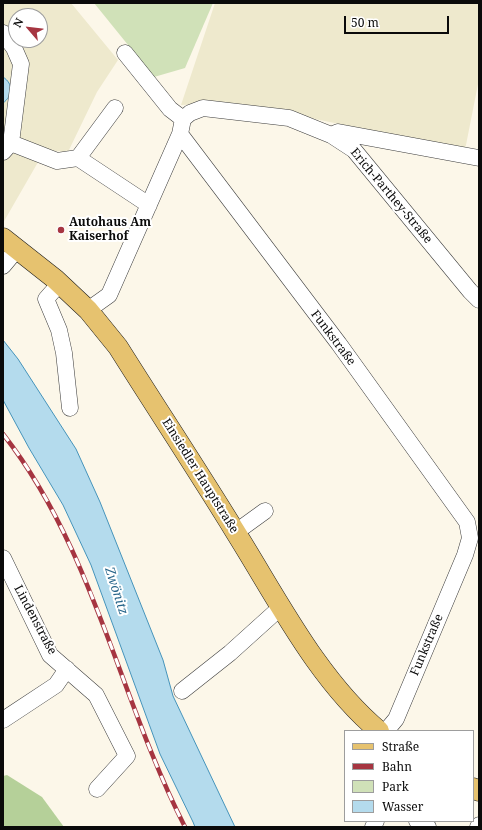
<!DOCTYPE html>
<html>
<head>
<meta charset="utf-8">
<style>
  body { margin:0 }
  #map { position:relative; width:482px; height:830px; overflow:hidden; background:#fcf7e9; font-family:"Noto Serif",serif }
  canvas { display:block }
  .frame { position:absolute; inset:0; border:4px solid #0a0a0a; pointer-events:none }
  .legend { position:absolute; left:344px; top:730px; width:130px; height:92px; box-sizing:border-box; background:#fff; border:1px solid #9d9d9d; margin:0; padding:5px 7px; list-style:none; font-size:12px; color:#0a0a0a }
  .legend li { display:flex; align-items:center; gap:8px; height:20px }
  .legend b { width:20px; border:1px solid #9d9d9d }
  .north { position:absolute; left:8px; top:8px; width:40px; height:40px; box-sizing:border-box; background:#fff; border:1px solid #9d9d9d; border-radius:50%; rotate:298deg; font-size:11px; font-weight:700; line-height:16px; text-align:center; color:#0a0a0a }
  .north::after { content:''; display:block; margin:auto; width:14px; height:18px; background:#a63541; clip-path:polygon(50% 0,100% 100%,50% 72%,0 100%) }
  .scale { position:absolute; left:344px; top:16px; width:105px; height:18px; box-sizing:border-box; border:2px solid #0a0a0a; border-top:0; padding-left:5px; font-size:12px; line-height:14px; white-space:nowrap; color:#0a0a0a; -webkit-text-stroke:3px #fff; paint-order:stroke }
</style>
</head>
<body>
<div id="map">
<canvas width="482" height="830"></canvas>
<div class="frame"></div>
<ul class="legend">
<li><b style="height:5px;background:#e6c26f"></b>Straße</li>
<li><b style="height:5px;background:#a63541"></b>Bahn</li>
<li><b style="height:11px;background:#d0e1b8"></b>Park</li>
<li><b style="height:11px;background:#b4dbed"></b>Wasser</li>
</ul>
<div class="north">N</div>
<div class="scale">50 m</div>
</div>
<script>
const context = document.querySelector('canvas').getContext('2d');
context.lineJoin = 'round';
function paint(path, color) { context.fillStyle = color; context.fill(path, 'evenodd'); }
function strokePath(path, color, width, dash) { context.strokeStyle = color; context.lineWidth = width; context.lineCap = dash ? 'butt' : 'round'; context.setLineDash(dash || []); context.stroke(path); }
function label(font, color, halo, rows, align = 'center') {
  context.font = font + ' "Noto Serif",serif'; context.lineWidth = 4; context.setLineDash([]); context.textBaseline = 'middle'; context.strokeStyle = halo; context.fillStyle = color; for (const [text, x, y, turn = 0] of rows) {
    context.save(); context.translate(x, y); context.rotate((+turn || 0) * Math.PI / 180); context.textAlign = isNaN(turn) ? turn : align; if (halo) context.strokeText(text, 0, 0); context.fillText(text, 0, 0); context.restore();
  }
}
const farmland = new Path2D(`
  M3,3H71L118,60L97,92L68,152L45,150L3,223ZM16,16H40V40H16Z
  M215,3H479V79L465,150L291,114L203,104L181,105Z`);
const green = new Path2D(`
  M94,3H213L185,68L154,77Z`);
const forest = new Path2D(`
  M7,775L42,797L64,827H3V776Z`);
const water = new Path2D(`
  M3,77C14,84 13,96 3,103Z
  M3,340L18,359L76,449L100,502L163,660L173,696L235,827H195L193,822L160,754L91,565L63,505L29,448L3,400Z`);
const minor = new Path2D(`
  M3,33L14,48L21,64L11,143
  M125,53L170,109L183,119
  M180,134L339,344L467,522L470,538L465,555L396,719L386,731
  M331,135L338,132L479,158
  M3,152L11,143L57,161L78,158L149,205
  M78,158L115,108
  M3,266L18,248
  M60,283L46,299L59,330L64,353L70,408
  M88,310L109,295L180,134L183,119L190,113L203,108L289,118L331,135L354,150L470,291L479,300
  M236,532L265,511
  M3,558L50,655L96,695L127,756L97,789
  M182,691L230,653L281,607
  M3,720L56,685L67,669
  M417,821L428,827
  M373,827L376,821
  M478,827L479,825`);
const major = new Path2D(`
  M3,238L55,279L88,310L118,347C157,409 198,471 236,533C278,600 318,680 379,731
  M473,788L479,791`);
const rail = new Path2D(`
  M3,434C94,550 119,698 185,827`);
const markers = [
  [61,230,4,"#a63541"]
];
const streetNames = [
  ["Erich-Parthey-Straße",391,196,50],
  ["Funkstraße",333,338,53],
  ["Einsiedler Hauptstraße",200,476,58],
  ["Lindenstraße",35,620,62],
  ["Funkstraße",427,645,-67]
];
const poiNames = [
  ["Autohaus Am",69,223],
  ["Kaiserhof",69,237]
];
const waterNames = [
  ["Zwönitz",116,591,72]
];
paint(farmland, '#eee9cd');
paint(green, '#d0e1b8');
paint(forest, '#b5d099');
paint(water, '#b4dbed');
strokePath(water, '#4593ba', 1);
strokePath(minor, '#3d3d3d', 17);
strokePath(major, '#1b1b1b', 21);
strokePath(minor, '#fff', 16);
strokePath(major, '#e6c26f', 20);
strokePath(rail, '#a63541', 4.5);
strokePath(rail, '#fff', 3, [9]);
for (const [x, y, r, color] of markers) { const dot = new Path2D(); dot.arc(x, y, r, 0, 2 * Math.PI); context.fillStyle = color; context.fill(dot); strokePath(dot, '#fff', 1.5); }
label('12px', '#0a0a0a', '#fff', streetNames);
label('bold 12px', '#0a0a0a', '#fff', poiNames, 'left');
label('italic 13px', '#256489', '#fff', waterNames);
</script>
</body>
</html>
